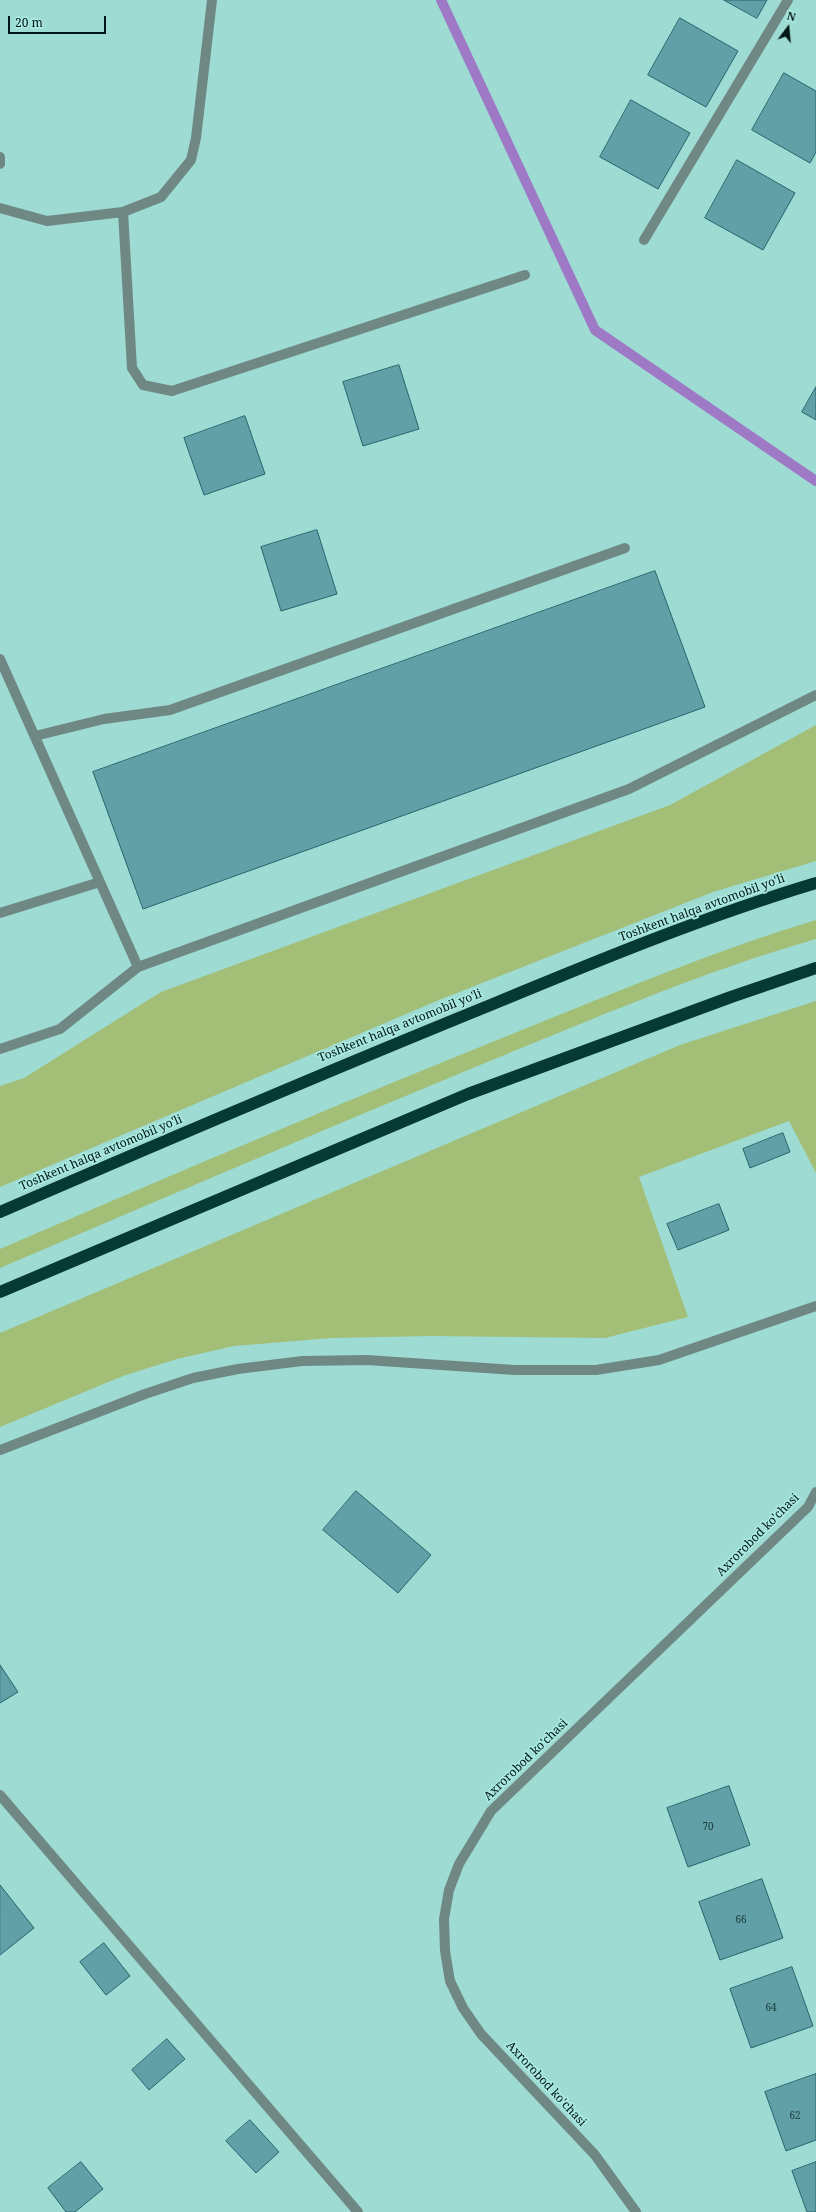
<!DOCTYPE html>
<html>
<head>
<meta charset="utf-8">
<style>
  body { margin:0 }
  #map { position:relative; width:816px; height:2212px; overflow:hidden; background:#9ddbd3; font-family:"Noto Serif",serif }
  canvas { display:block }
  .north { position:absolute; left:768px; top:8px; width:40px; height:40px; -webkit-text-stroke:3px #aae9e0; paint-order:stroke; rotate:16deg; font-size:11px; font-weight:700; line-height:16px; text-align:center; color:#001715 }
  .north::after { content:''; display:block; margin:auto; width:14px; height:18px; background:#001715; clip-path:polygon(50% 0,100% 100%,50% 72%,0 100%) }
  .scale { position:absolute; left:8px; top:16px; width:98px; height:18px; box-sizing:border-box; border:2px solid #001715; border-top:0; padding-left:5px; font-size:12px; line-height:14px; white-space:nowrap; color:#001715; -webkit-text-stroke:3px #aae9e0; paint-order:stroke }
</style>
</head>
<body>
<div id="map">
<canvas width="816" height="2212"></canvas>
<div class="north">N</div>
<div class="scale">20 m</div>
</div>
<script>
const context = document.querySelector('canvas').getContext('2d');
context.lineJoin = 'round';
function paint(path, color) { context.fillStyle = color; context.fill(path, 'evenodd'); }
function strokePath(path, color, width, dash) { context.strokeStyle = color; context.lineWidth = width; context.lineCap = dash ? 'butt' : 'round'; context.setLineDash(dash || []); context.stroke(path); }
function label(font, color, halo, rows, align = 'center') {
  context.font = font + ' "Noto Serif",serif'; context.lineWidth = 3.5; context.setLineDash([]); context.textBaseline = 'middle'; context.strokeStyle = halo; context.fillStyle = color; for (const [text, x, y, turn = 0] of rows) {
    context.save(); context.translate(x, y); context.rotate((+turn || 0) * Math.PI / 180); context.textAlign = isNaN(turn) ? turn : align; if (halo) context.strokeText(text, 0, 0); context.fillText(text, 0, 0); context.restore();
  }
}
const green = new Path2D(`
  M816,725V861L713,892L439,1000L0,1187V1086L24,1078L161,992L670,805Z
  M816,920V939C704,971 593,1019 485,1063C323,1130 161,1199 0,1268V1249C174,1174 347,1100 522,1030C619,991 716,950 816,920Z
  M816,1001V1173L789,1121L639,1177L688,1317L605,1338L430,1336L332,1338L234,1346L177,1359L123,1376L0,1427V1333L680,1045Z`);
const stream = new Path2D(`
  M441,0L595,330L816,481`);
const building = new Path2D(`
  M724,0H767L757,18Z
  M680,18L738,51L706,107L648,75Z
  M784,73L816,91V152L810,163L752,130Z
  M631,100L690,133L658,189L600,157Z
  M737,160L795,193L763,250L705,218Z
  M399,365L419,429L363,446L343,382Z
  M816,387V420L802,412Z
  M245,416L265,474L204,495L184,438Z
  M317,530L337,594L281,611L261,547Z
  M655,571L705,707L143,909L93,772Z
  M783,1133L790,1152L750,1168L743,1149Z
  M719,1204L729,1230L678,1250L667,1224Z
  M356,1491L431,1555L398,1593L323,1530Z
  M0,1665L18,1692L0,1703Z
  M729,1786L750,1845L688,1867L667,1808Z
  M762,1879L783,1938L720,1960L699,1902Z
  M0,1885L34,1928L0,1955Z
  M104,1943L130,1976L106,1995L80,1962Z
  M792,1967L813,2026L751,2048L730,1989Z
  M167,2039L185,2059L149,2090L132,2070Z
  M816,2074V2140L786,2151L765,2092Z
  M250,2120L279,2152L256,2173L226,2141Z
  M81,2162L103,2189L75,2212H66L48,2188Z
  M816,2162V2212H807L792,2171Z`);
const minor = new Path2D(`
  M0,157V164
  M0,208L47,221L123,212L161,197L191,160L196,138L212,0
  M123,212L132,368L143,385L172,391L525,275
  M644,240L788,0
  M0,659L138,967
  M35,736L104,719L170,710L625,548
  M0,913L100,882
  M0,1049L60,1029L138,967L629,789L816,695
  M0,1450L145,1394L193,1378L238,1369L302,1361L367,1360L515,1370H596L659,1360L816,1306
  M0,1795L358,2212
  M636,2212L595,2155L481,2034L463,2008L450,1981L445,1951L444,1919L449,1890L459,1864L491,1811L808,1507L816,1492`);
const highway = new Path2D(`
  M0,1212C164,1141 328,1071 493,1004C599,960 706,916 816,883
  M0,1292L468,1094L731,997L816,968`);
const numberNames = [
  ["70",708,1827],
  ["66",741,1920],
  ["64",771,2008],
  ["62",795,2116]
];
const streetNames = [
  ["Toshkent halqa avtomobil yo'li",702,908,-20],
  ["Toshkent halqa avtomobil yo'li",400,1026,-22],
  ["Toshkent halqa avtomobil yo'li",101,1153,-23],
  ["Axrorobod ko'chasi",758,1535,-45],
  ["Axrorobod ko'chasi",526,1760,-44],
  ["Axrorobod ko'chasi",546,2084,47]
];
paint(green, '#a3bf77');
strokePath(stream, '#9e79c6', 10);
paint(building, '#62a0a7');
strokePath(building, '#26656d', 1);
strokePath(minor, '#6f8884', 10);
strokePath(highway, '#053934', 12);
label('10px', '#18393a', null, numberNames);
label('12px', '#001715', '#aae9e0', streetNames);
</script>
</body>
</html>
